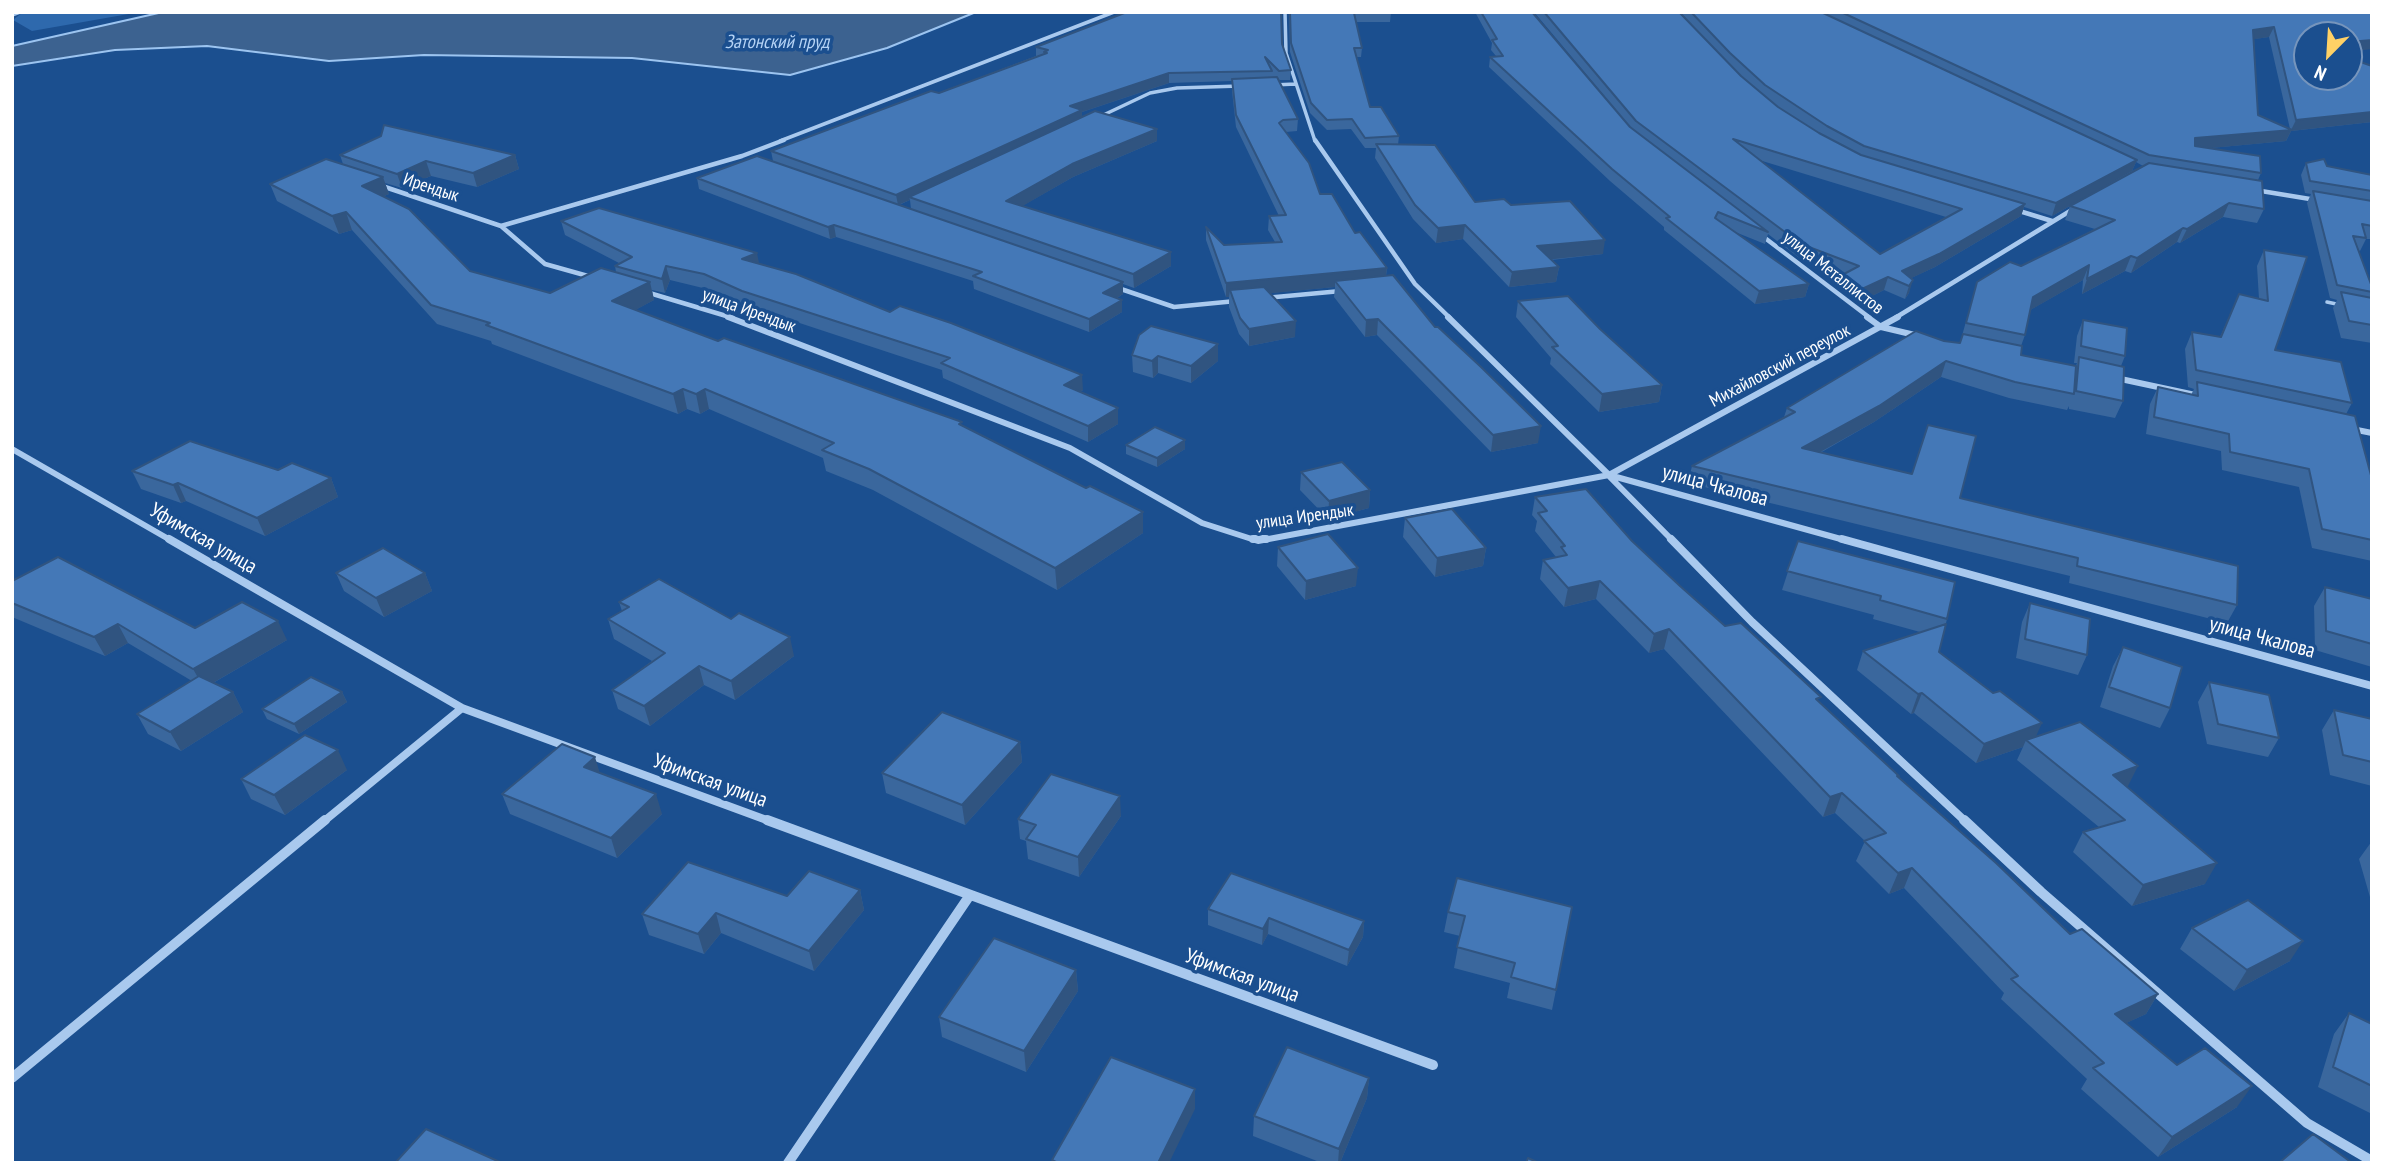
<!DOCTYPE html>
<html>
<head>
<meta charset="utf-8">
<style>
  body { margin:0 }
  #map { position:relative; width:2384px; height:1175px; overflow:hidden; background:#1b4f8f; font-family:"PT Sans Narrow",sans-serif }
  canvas { display:block }
  .frame { position:absolute; inset:0; border:14px solid #fff; pointer-events:none }
  .north { position:absolute; left:2293px; top:21px; width:70px; height:70px; box-sizing:border-box; background:#1b4f8f; border:2px solid #7695bc; border-radius:50%; rotate:204deg; font-size:19px; font-weight:700; line-height:28px; text-align:center; color:#fff }
  .north::after { content:''; display:block; margin:auto; width:24px; height:32px; background:#ffd166; clip-path:polygon(50% 0,100% 100%,50% 72%,0 100%) }
</style>
</head>
<body>
<div id="map">
<canvas width="2384" height="1175"></canvas>
<div class="frame"></div>
<div class="north">N</div>
</div>
<script>
const context = document.querySelector('canvas').getContext('2d');
context.lineJoin = 'round';
function paint(path, color) { context.fillStyle = color; context.fill(path, 'evenodd'); }
function strokePath(path, color, width, dash) { context.strokeStyle = color; context.lineWidth = width; context.lineCap = dash ? 'butt' : 'round'; context.setLineDash(dash || []); context.stroke(path); }
function label(font, color, halo, rows, align = 'center') {
  context.font = font + ' "PT Sans Narrow",sans-serif'; context.lineWidth = 7; context.setLineDash([]); context.textBaseline = 'middle'; context.strokeStyle = halo; context.fillStyle = color; for (const [text, x, y, turn = 0] of rows) {
    context.save(); context.translate(x, y); context.rotate((+turn || 0) * Math.PI / 180); context.textAlign = isNaN(turn) ? turn : align; if (halo) context.strokeText(text, 0, 0); context.fillText(text, 0, 0); context.restore();
  }
}
const green = new Path2D(`
  M23,12H140L32,31L13,20Z`);
const water = new Path2D(`
  M163,12H976L887,48L790,75L632,58L424,55L329,61L207,46L115,50L12,66V46Z`);
const service = new Path2D(`
  M2327,302L2341,305`);
const minorFar4 = new Path2D(`
  M1285,12L1286,53L1315,141
  M12,15L20,12
  M1273,85L1296,84
  M1097,118L1150,93L1177,88L1240,86
  M780,141L1114,12`);
const minorFar3 = new Path2D(`
  M1315,140L1415,284L1450,318
  M379,185L501,226
  M2255,190L2316,200
  M2016,210L2052,221
  M1761,235L1870,318
  M595,278L545,264L501,226L742,156L784,140
  M1115,287L1174,307L1236,301
  M646,292L733,318
  M1265,298L1341,291
  M1895,318L2075,208`);
const minorFar2 = new Path2D(`
  M728,317L1070,448L1202,523L1258,541L1609,475L1898,317
  M1448,317L1609,475L1848,541
  M1867,317L1881,327L1919,336
  M2116,378L2200,396
  M2352,429L2372,433
  M12,449L172,541
  M1609,476L1673,541`);
const minorFar1 = new Path2D(`
  M169,539L462,708L772,822
  M1253,539H1266
  M1671,539L1752,622L1966,822
  M1842,539L2372,686
  M323,822L462,708`);
const minor = new Path2D(`
  M767,820L1433,1065
  M1964,820L2041,892L2307,1123L2372,1161
  M12,1078L325,820
  M788,1163L970,895`);
const wall = new Path2D(`
  M1289,12H1391L1390,22H1356L1362,48L1361,57H1356L1370,107L1399,136L1398,145L1475,202L1511,205L1603,254L1551,260L1559,267L1556,282L1509,287L1463,239L1436,243L1413,219L1375,158L1376,148H1365L1351,129L1327,130L1310,113L1290,52Z
  M1475,12H1532L1622,117L1534,12H1679L1696,29L1680,12H2372L2307,77L2372,66V122L2291,131L2286,141L2210,148L2261,173L2258,180L2264,209L2257,223L2223,217L2180,243L2177,242L2131,273L2125,271L2082,294L2083,280L2030,310L2025,335L2021,346V355L2076,366L2077,363H2074L2077,336L2083,320L2125,356L2121,366L2123,401L2115,418L2069,409V406L2067,410L2009,398L1941,377L1874,422L1820,453L1960,498L2237,605L2227,623L2069,583L2070,576L1688,483L1692,466L1784,417L1787,408L1944,341L1960,343L1977,282L2021,266L2095,229L2065,220L2070,206L2052,216L2024,207L2021,216L1935,267L1911,278L1909,293L1905,299L1884,290L1858,303L1841,287L1844,275L1798,257L1768,234L1765,244L1735,232L1809,284L1805,297L1755,304L1664,230V227L1610,181L1489,67L1490,57L1496,56L1491,50L1492,43ZM2269,37L2290,129L2258,115L2254,39ZM1759,160L1946,217L1880,254ZM2136,162L2143,166L2132,171Z
  M1282,44L1291,70L1290,80H1279L1298,119L1297,131L1286,132L1320,194L1387,268L1386,276L1435,327L1538,443L1491,452L1377,335L1365,337L1334,297L1335,287L1270,293L1295,337L1249,346L1239,334L1229,307V297H1226L1206,240V227L1224,245L1275,242L1268,230L1269,216H1279L1236,127L1232,91V81L1169,83L1082,112V117L1157,129V141L1073,177L1022,206L1171,252V266L1134,288L1123,284V294L1117,298L1122,312L1089,332L974,289L973,281L836,237L830,239L699,189L697,178L773,161L771,151L939,93L1036,56V47ZM910,200L911,209L899,205Z
  M340,155H515L519,169L477,187L431,176L402,188L385,183L389,194L384,196L470,271L550,293L616,272L615,266L619,263L565,235L561,221L759,264L1083,390L1080,392L1118,424L1088,442L943,378L942,370L745,305L707,289L670,280L665,293L652,290L654,300L635,310L718,341L962,426L1086,488L1143,512V533L1057,590L873,490L826,471L823,458L709,409L700,414L687,409L678,414L492,344L491,341L437,324L352,230L339,234L277,201L270,184L343,164Z
  M2306,163L2372,175V239H2366L2360,251L2358,250L2372,287V343L2341,338L2333,308L2337,300L2330,298L2307,203L2311,194L2305,193L2301,175Z
  M2264,250L2275,350L2352,403L2346,414L2372,479V561L2312,548L2299,487L2222,470L2221,451L2146,434L2150,404L2158,387L2191,395L2194,389L2188,387L2185,349L2192,332L2220,337L2239,294L2259,299L2257,266Z
  M1518,301L1662,385L1659,402L1599,412L1550,364L1551,358L1516,317Z
  M1132,355L1218,361L1191,383L1158,373L1153,378L1133,372Z
  M1126,445L1185,449L1157,467L1126,454Z
  M278,470L331,478L338,497L265,536L186,501L181,503L141,489L132,471Z
  M1301,472L1370,490L1369,508L1328,519L1300,490Z
  M1535,497L1632,541L1680,586L1725,626L1820,702L1899,776L1898,778L2070,934L2158,994L2146,1014L2126,1023L2177,1065L2237,1107L2158,1157L2081,1089L2087,1079L2001,999L2004,993L1904,888L1889,894L1856,861L1865,841L1835,813L1823,817L1664,649L1649,653L1596,599L1564,607L1540,579L1543,560L1556,557L1535,531L1537,521L1532,515Z
  M1405,518L1486,548L1483,566L1435,577L1403,537Z
  M1798,541L1947,619L1939,652L2036,737L2128,786H2126L2205,884L2132,906L2073,852L2083,832L2099,827L2017,760L2023,747L1976,763L1914,713L1911,714L1857,670L1863,651L1920,632L1873,619L1874,615L1782,590Z
  M1278,547L1356,586L1305,600L1277,566Z
  M336,573H425L432,591L384,617L344,591Z
  M12,581L195,628L287,640L213,683L233,692L243,712L181,751L148,734L137,714L192,681L128,643L105,656L12,617Z
  M2325,587L2372,599V667L2315,650L2314,606Z
  M619,602L794,656L735,700L704,685L650,726L618,709L612,690L652,661L614,639L608,619L622,611Z
  M2030,603L2087,655L2078,675L2016,658L2022,622Z
  M2123,647L2170,708L2160,728L2100,707L2113,666Z
  M2209,682L2279,738L2268,757L2207,744L2198,702Z
  M342,692L347,702L299,734L267,719L262,709Z
  M2334,710L2372,719V786L2330,775L2322,730Z
  M1020,742L1022,762L965,825L886,793L882,773Z
  M347,770L285,815L251,799L241,779Z
  M600,773L662,814L617,858L510,814L502,794Z
  M1121,816L1079,877L1028,859L1026,841L1020,839L1018,819Z
  M2372,841V904L2359,859Z
  M1457,878L1556,990L1552,1010L1507,998L1510,983L1454,968L1460,936L1444,932L1448,912Z
  M860,890L864,910L814,971L721,933L704,954L649,935L642,914L787,896Z
  M1208,909L1364,921L1363,937L1347,966L1268,934L1262,945L1208,925Z
  M2192,928L2290,961L2234,991L2180,949Z
  M1076,970L1078,991L1026,1072L942,1037L939,1017Z
  M2349,1013L2372,1024V1114L2318,1087L2334,1034Z
  M1369,1078L1367,1098L1340,1163H1322L1253,1136L1254,1116Z`);
const shadedWall = new Path2D(`
  M2274,27L2269,37L2249,40L2253,30Z
  M2372,40V49L2349,52V42Z
  M1169,73V83L1082,112V119L909,197L910,200L898,205L896,195L1070,106Z
  M2372,112V122L2291,131L2286,141L2190,150L2195,138L2291,130L2296,120Z
  M1157,129V141L1073,177L1007,215L1006,201L1072,164Z
  M515,155L519,169L477,187L473,173Z
  M2137,160L2132,171L2052,216L2056,203Z
  M426,161L431,176L402,188L397,174Z
  M383,177L389,194L368,203L362,186Z
  M2229,203L2223,217L2180,243L2187,229Z
  M2025,204L2021,216L1935,267L1901,283L1902,271Z
  M346,212L352,230L339,234L332,216Z
  M834,225L836,237L830,239L828,227Z
  M1465,225L1463,239L1436,243L1438,228Z
  M2183,228L2177,242L2131,273L2137,258Z
  M1605,240L1603,254L1535,261L1537,246Z
  M1171,252V266L1134,288L1133,274Z
  M757,253L760,268L742,259Z
  M2131,256L2125,271L2082,294L2087,279Z
  M2089,265L2083,280L2027,312L2033,297Z
  M666,266L670,280L665,293L662,279Z
  M1559,267L1556,282L1509,287L1512,272Z
  M1387,268L1385,282L1335,281V287L1232,297L1230,290L1229,297H1226V283Z
  M1888,277L1884,290L1858,303L1862,289Z
  M1913,280L1909,293L1905,299L1909,286Z
  M650,282L654,300L617,320L612,301Z
  M1123,282V294L1104,306L1103,293Z
  M1809,284L1805,297L1755,304L1759,291Z
  M1122,300V312L1089,332V319Z
  M1378,319L1377,335L1365,337L1366,320Z
  M1296,321L1295,337L1249,346V329Z
  M1218,344V361L1191,383V366Z
  M1158,356V373L1153,378L1152,361Z
  M1946,361L1941,377L1874,422L1797,465L1802,448Z
  M1082,375L1083,390L1065,401L1064,385Z
  M1662,385L1659,402L1599,412L1602,394Z
  M683,389L687,409L678,414L673,394Z
  M705,389L709,409L700,414L696,394Z
  M1118,408V424L1088,442V426Z
  M1541,426L1538,443L1491,452L1493,435Z
  M1185,440V449L1157,467V458Z
  M331,478L338,497L265,536L257,518Z
  M178,483L186,501L181,503L173,485Z
  M1370,490L1369,508L1328,519L1329,501Z
  M1143,512V533L1057,590L1055,568Z
  M1486,548L1483,566L1435,577L1437,558Z
  M1358,568L1356,586L1305,600L1306,581Z
  M425,573L432,591L384,617L376,598Z
  M1600,581L1596,599L1564,607L1568,588Z
  M278,621L287,640L204,688L193,669Z
  M118,624L128,643L105,656L94,637Z
  M1669,629L1664,649L1649,653L1654,634Z
  M790,637L794,656L735,700L731,681Z
  M699,666L704,685L650,726L644,706Z
  M233,692L243,712L181,751L170,732Z
  M342,692L347,702L299,734L294,724Z
  M1922,693L1914,713L1911,714L1918,694Z
  M2042,723L2033,743L2026,740L2023,747L1976,763L1984,744Z
  M1020,742L1022,762L965,825L962,805Z
  M338,750L347,770L285,815L274,795Z
  M595,757L601,777L584,767Z
  M2138,766L2128,786L2103,795L2113,775Z
  M1842,793L1835,813L1823,817L1830,797Z
  M656,794L662,814L617,858L611,838Z
  M1120,796L1121,816L1079,877L1078,857Z
  M2217,863L2205,884L2132,906L2143,885Z
  M1912,868L1904,888L1889,894L1898,873Z
  M860,890L864,910L814,971L809,951Z
  M716,913L721,933L704,954L698,934Z
  M1269,918L1268,934L1262,945L1263,929Z
  M1364,921L1363,937L1347,966L1349,950Z
  M2303,941L2290,961L2234,991L2247,970Z
  M1076,970L1078,991L1026,1072L1024,1051Z
  M2158,994L2146,1014L2103,1034L2115,1014Z
  M1369,1078L1367,1098L1340,1163H1338L1339,1149Z
  M2252,1086L2237,1107L2158,1157L2172,1137Z
  M1195,1089V1109L1169,1163H1158Z`);
const building = new Path2D(`
  M1127,12H1281L1282,44L1291,70L1279,71L1265,57L1272,71L1169,73L1070,106L1082,110L896,195L771,151L931,91L939,93L1047,53L1044,52L1048,50L1036,47Z
  M1290,12H1391L1354,13L1362,48H1354L1370,107H1381L1399,136L1365,138L1352,119L1327,120L1311,103L1291,43Z
  M1481,12H1532L1630,127L1768,232L1718,212L1715,218L1809,284L1759,291L1666,218L1670,217L1612,169L1490,57L1503,56L1492,40L1497,39Z
  M1544,12H1679L1741,76L1778,107L1819,133L1861,155L2025,204L1939,254L1902,271L1913,280L1909,286L1888,277L1862,289L1844,274L1859,266L1801,244L1636,121ZM1733,139L1962,209L1880,254Z
  M1691,12H1821L2137,160L2056,203L1864,146L1827,126L1765,85L1730,53Z
  M1841,12H2372V40L2349,42V35H2307V77H2349V58L2372,66V112L2296,120L2274,27L2253,30L2258,115L2292,130L2195,138V146L2260,156L2261,173L2149,155Z
  M1277,77L1298,119L1283,120L1279,123L1309,163L1320,194H1332L1355,233L1360,232L1387,268L1226,283L1206,227L1224,245L1282,242L1269,216L1286,215L1236,115L1232,79Z
  M1095,111L1157,129L1072,164L1006,201L1171,252L1133,274L909,197Z
  M384,125L515,155L473,173L426,161L397,174L340,155L381,136Z
  M1376,144L1435,145L1475,202L1504,199L1511,205L1570,201L1605,240L1537,246L1559,267L1512,272L1465,225L1438,228L1415,205Z
  M757,156L1123,282L1103,293L1122,300L1089,319L973,276L982,272L834,225L828,227L697,178Z
  M326,159L383,177L362,186L409,209L470,271L550,293L601,268L650,282L612,301L718,341L724,338L962,422L959,424L1086,488L1090,486L1143,512L1055,568L869,469L822,450L834,443L705,389L696,394L683,389L673,394L486,325L490,323L431,305L346,212L332,216L270,184Z
  M2324,159L2327,166L2372,175V191L2310,181L2306,163Z
  M2149,163L2262,181L2264,209L2229,203L2187,229L2183,228L2137,258L2131,256L2087,279L2089,265L2033,297L2025,335L1966,323L1977,282L2010,262L2021,266L2115,220L2070,206Z
  M2313,191L2372,201V226L2362,224L2366,238L2353,236L2372,287V292L2337,285Z
  M599,208L757,253L742,259L796,274L890,312L900,306L951,323L1082,375L1064,385L1118,408L1088,426L941,363L950,358L742,291L704,274L666,266L662,279L615,266L632,257L561,221Z
  M2264,250L2307,257L2275,350L2341,362L2352,403L2196,370L2192,332L2221,337L2239,294L2268,301Z
  M1393,275L1435,327H1438L1481,367L1541,426L1493,435L1378,319L1366,320L1335,281Z
  M1264,287L1296,321L1249,329L1240,318L1230,290Z
  M2341,292L2372,298V325L2349,321Z
  M1568,296L1600,329L1662,385L1602,394L1552,347L1558,346L1518,301Z
  M2083,320L2127,328L2125,356L2081,346Z
  M1151,326L1218,344L1191,366L1158,356L1152,361L1132,355L1139,335Z
  M1916,331L1944,341L1960,343L1963,334L2022,346L2021,355L2076,366L2074,394L2015,382L1946,361L1879,406L1802,448L1912,474L1928,425L1976,436L1960,498L2238,566L2237,605L2077,566L2078,558L1692,466L1795,412L1787,408Z
  M2079,357L2124,367L2123,401L2076,391Z
  M2197,382L2355,416L2372,479V540L2322,529L2309,469L2230,452L2229,434L2154,417L2158,387L2198,396Z
  M1155,427L1185,440L1157,458L1126,445Z
  M190,441L278,470L292,463L331,478L257,518L178,483L173,485L132,471Z
  M1342,462L1370,490L1329,501L1301,472Z
  M1586,489L1632,541L1680,586L1725,626L1741,623L1821,697L1816,699L1899,776H1897L1996,863L2070,934L2082,929L2158,994L2115,1014L2177,1065L2205,1048L2252,1086L2172,1137L2093,1068L2104,1063L2011,979L2018,976L1912,868L1898,873L1864,841L1886,833L1842,793L1830,797L1669,629L1654,634L1600,581L1568,588L1543,560L1567,555L1561,547L1565,546L1538,513L1547,511L1535,497Z
  M1452,509L1486,548L1437,558L1405,518Z
  M1328,534L1358,568L1306,581L1278,547Z
  M1798,541L1955,582L1947,619L1880,600L1881,596L1787,571Z
  M383,548L425,573L376,598L336,573Z
  M58,557L195,628L242,602L278,621L193,669L118,624L94,637L12,603V581Z
  M659,579L731,619L739,613L790,637L731,681L699,666L644,706L612,690L665,653L608,619L629,607L619,602Z
  M2325,587L2372,599V644L2326,631Z
  M2030,603L2090,619L2087,655L2025,639Z
  M1946,624L1939,652L1993,693L2000,691L2042,723L1984,744L1922,693L1918,694L1863,651Z
  M2123,647L2182,667L2170,708L2109,687Z
  M199,676L233,692L170,732L137,714Z
  M311,677L342,692L294,724L262,709Z
  M2209,682L2269,695L2279,738L2218,724Z
  M2334,710L2372,719V762L2343,755Z
  M942,712L1020,742L962,805L882,773Z
  M2080,722L2138,766L2113,775L2217,863L2143,885L2083,832L2125,820L2026,740Z
  M305,735L338,750L274,795L241,779Z
  M562,744L595,757L584,767L656,794L611,838L502,794Z
  M1051,774L1120,796L1078,857L1026,839L1036,825L1018,819Z
  M688,862L787,896L809,871L860,890L809,951L716,913L698,934L642,914Z
  M1231,873L1364,921L1349,950L1269,918L1263,929L1208,909Z
  M1457,878L1572,907L1556,990L1511,977L1515,963L1457,947L1465,916L1448,912Z
  M2248,900L2303,941L2247,970L2192,928Z
  M994,938L1076,970L1024,1051L939,1017Z
  M2349,1013L2372,1024V1086L2333,1067Z
  M1287,1047L1369,1078L1339,1149L1254,1116Z
  M1111,1057L1195,1089L1158,1163H1058L1052,1160Z
  M426,1129L502,1163H395Z
  M2313,1134L2352,1163H2279Z
  M1528,1158L1539,1163H1526Z`);
const farStreetnames = [
  ["Ирендык",431,188,18],
  ["улица Металлистов",1833,273,38],
  ["улица Ирендык",749,311,20],
  ["Михайловский переулок",1780,366,-28],
  ["улица Ирендык",1305,517,-8]
];
const farWaternames = [
  ["Затонский пруд",777,43]
];
const streetNames = [
  ["улица Чкалова",1715,486,15],
  ["Уфимская улица",203,539,30],
  ["улица Чкалова",2262,638,15],
  ["Уфимская улица",710,781,20],
  ["Уфимская улица",1242,976,20]
];
paint(green, '#2e69ad');
paint(water, '#3c6290');
strokePath(water, '#9cc4f0', 2);
strokePath(service, '#a9c9ee', 3.5);
strokePath(minorFar4, '#a9c9ee', 3.5);
strokePath(minorFar3, '#a9c9ee', 4.5);
strokePath(minorFar2, '#a9c9ee', 6);
strokePath(minorFar1, '#a9c9ee', 8);
strokePath(minor, '#a9c9ee', 10);
paint(wall, '#3a679d');
paint(shadedWall, '#305480');
paint(building, '#4478b7');
strokePath(building, '#305480', 2);
label('18px', '#fff', '#1b4f8f', farStreetnames);
label('italic 19px', '#b5d3f5', '#1b4f8f', farWaternames);
label('21px', '#fff', '#1b4f8f', streetNames);
</script>
</body>
</html>
